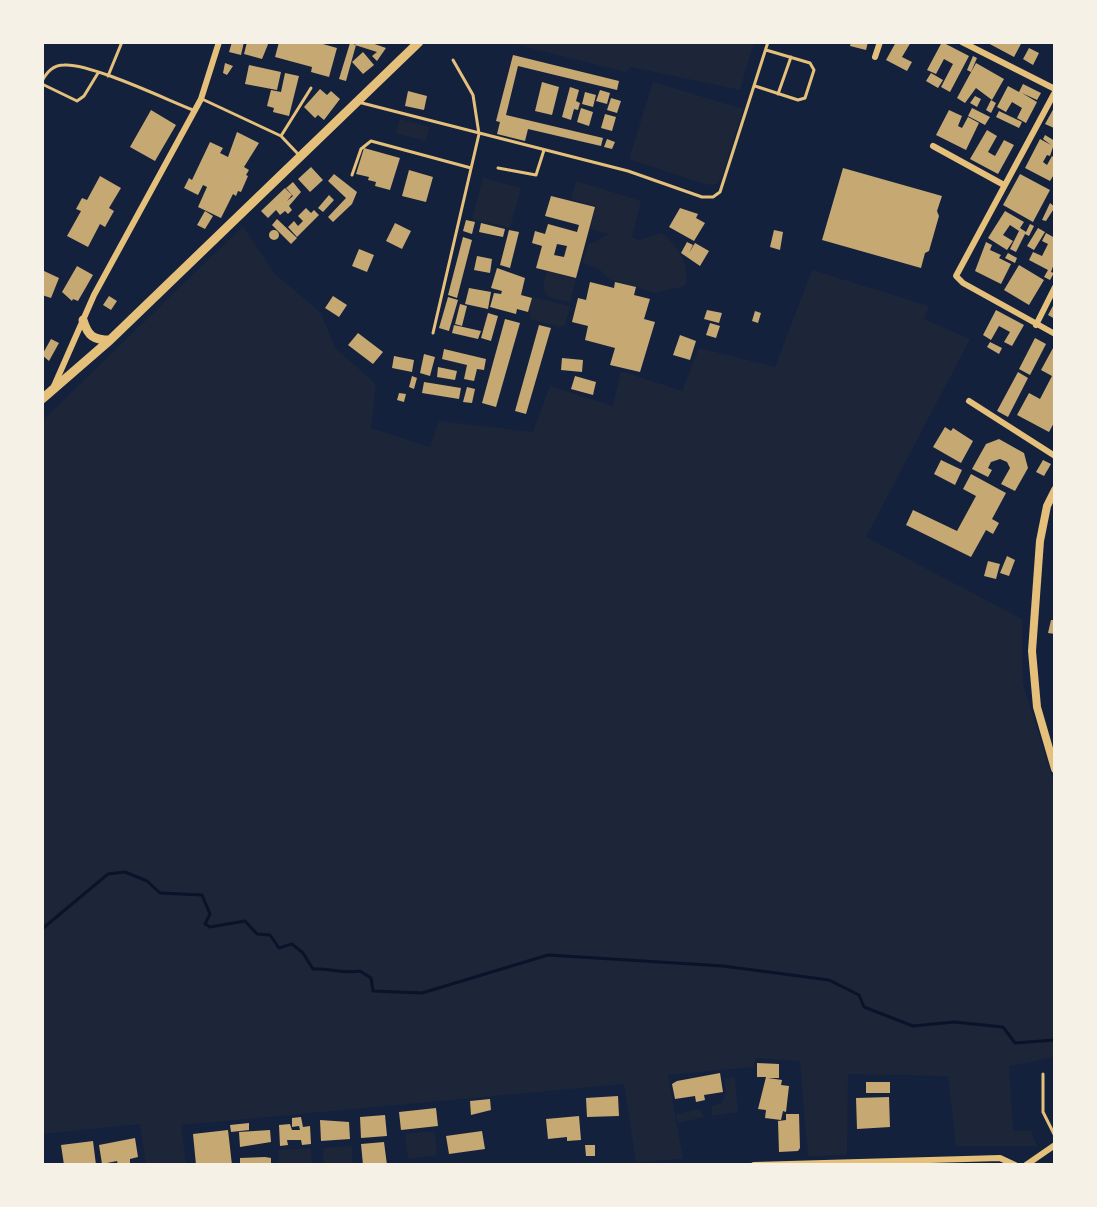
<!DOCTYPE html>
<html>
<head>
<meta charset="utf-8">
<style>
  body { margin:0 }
  #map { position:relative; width:1097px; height:1207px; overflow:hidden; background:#14213d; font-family:Poppins,sans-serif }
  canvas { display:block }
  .frame { position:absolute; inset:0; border:44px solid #f6f1e7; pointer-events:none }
</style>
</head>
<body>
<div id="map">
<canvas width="1097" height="1207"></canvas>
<div class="frame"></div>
</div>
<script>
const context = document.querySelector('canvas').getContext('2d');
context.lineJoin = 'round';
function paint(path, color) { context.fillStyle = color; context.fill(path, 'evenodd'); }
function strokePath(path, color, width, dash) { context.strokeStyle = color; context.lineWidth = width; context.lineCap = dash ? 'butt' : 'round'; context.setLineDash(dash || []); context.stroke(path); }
const green = new Path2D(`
  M519,42H754L740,90L631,67L626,72L518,45Z
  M653,82L743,109L721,179L716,184L708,185L629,159Z
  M400,119L429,127L426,141L396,133Z
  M483,178L521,188L510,228L472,219Z
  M576,181L641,201L632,237L640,240L661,233C676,242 692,267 685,286L654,293L609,279L600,270L582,262L589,243H593L608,234L590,229L596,206L571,199Z
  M243,226L274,273L321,313L335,348L376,384L371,428L430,447L439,421L533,432L550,386L613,406L621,371L682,391L699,348L775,367L812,270L929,306L924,319L970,339L866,537L1022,619L1023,684L1055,786V1057L1009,1066L1013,1131H1031L1037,1146H956L948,1076L848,1074L847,1155L808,1156L800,1061L756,1058L753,1067L668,1075L683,1159L636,1162L624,1084L181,1125L186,1165H146L140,1124L42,1134V421Z
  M547,271L576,279L570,302C546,297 539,297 547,271Z
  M532,297L570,306L565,326L559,327L531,319L529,312Z
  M735,1077L738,1112L712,1116V1106L722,1103L726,1093L724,1079Z
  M699,1109L705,1117L678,1123L676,1114Z
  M435,1131L437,1155L408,1159L405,1134Z
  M352,1146V1165H324L323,1148Z
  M311,1148L312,1165H279L278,1150Z`);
const stream = new Path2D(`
  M42,929L108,874L125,872L147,881L160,893L202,895L210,914L205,924L210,927L245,921L257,934L270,935L279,948L292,944L303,953L313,969C330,968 343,974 360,971L371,978L373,991L422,993L548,955L723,966L829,980L859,995L864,1007L913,1026L954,1022L1003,1027L1015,1043L1055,1040`);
const building = new Path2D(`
  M232,42H244L241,55L229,52Z
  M247,42H269L262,59L244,54Z
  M279,42H316L337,48L329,77L311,72L312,67L275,57Z
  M356,42H369L386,48L377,61L372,56L377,52L355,45Z
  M851,42H868L866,50L850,46Z
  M896,42H911L902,57L912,62L907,71L886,60Z
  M942,42L969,56L950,92L941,87L953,64L944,59L936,74L927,70Z
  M986,42H1022L1014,57Z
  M350,43L356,45L346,81L339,79Z
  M1029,48L1039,53L1033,65L1023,59Z
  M363,52L374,65L363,74L352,62Z
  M513,55L619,81L617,90L518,66L506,115L603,138L601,146L528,129L525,141L497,134L500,122L496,121Z
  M973,56L977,58L971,72L967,70Z
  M225,63L233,66L227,75L223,73Z
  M976,63L1004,79L992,100L976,88L965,103L957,98Z
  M249,65L281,72L277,90L245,84Z
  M285,73L299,76L289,116L273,112L274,108L267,106L271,90L281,92Z
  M931,73L943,80L938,88L926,81Z
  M542,82L559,87L552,115L535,111Z
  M1023,84L1041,93L1037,100L1022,93L1037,102L1026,123L1017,118L1022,108L1012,102L1006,112L997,107L1008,86L1019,92Z
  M570,87L579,90L576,101L580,103L578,110L574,109L571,120L562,117Z
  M320,89L327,95L331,91L340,99L324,120L318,115L315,118L304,107Z
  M600,90L610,93L607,104L596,101Z
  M408,91L427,96L424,110L405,106Z
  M585,92L596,95L593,107L582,104Z
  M975,96L981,99L977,107L970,103Z
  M611,98L621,101L617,113L607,110Z
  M991,100L996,103L991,113L986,110Z
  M1055,106V126L1054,128L1045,124Z
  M581,108L593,112L589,126L577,122Z
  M972,108L990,117L985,125L968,116Z
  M151,110L176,125L155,161L130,147Z
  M949,110L962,116L958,126L962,128L968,117L979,123L966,150L936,135Z
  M999,111L1022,122L1019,128L996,117Z
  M605,114L616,117L612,131L601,128Z
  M987,130L997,136L988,152L995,156L1004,140L1014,145L998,174L970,159Z
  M237,132L259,143L244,167L249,170L246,175L248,176L241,192L238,191L236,196L233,194L221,218L198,207L207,187L203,185L198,195L184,188L189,178L192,180L210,142L223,148L220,153L228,157Z
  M1045,135L1055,141L1050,156L1047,155L1043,162L1047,165L1052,156L1055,158V173L1050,181L1025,168L1040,139L1051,145L1043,139Z
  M607,139L615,142L612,149L604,147Z
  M364,148L400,158L390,190L375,186L376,182L368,180L369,177L356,174Z
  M311,167L323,180L310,192L298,179Z
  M843,168L942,196L937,211L939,216L929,251L925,253L921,268L822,240Z
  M409,170L433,177L426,202L402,196Z
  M334,174L357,192L352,204L333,222L328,217L346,198L328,181Z
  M1020,174L1050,190L1033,222L1003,205Z
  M100,176L121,188L109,208L114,211L105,227L100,224L88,247L67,236L81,211L76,209L82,198L87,200Z
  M293,182L301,192L289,206L292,210L288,214L285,211L280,215L276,210L268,218L261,211L285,188L292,195L287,201L293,196L286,188Z
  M329,195L334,200L323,212L318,208Z
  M551,196L595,207L576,278L536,268L542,246L532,243L535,231L545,234L548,224L577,232L579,225L545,216ZM557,244L567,246L564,257L554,255Z
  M1050,203L1055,207L1046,221L1042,220Z
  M306,208L311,213L314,210L319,215L297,237L288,227L294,221L298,226L303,221L298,216Z
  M680,208L698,214L696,218L705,223L694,241L669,227Z
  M205,211L213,216L205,229L197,225Z
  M1005,211L1024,222L1020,228L1026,232L1030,224L1034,226L1029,236L1025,234L1016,252L1010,249L1019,231L1010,225L1003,235L1013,241L1007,250L988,238Z
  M277,219L297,238L291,244L272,225Z
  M466,220L475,222L472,234L463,231Z
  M395,223L411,231L402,249L386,241Z
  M481,223L505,229L503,237L479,232Z
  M1038,228L1045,232L1034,250L1027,246Z
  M269 235a5 5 0 1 1 10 0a5 5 0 1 1-10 0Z
  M509,230L519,232L510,268L500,265Z
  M774,230L783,232L780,250L770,247Z
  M1046,233L1055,238V261L1051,272L1054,273L1050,280L1044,277L1048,270L1029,260L1033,252L1042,256L1048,244L1042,241Z
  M463,237L472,240L457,298L448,295Z
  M687,242L693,245L689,253L695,243L709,251L700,266L681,253Z
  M986,242L992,245L990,250L1001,255L999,258L1011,264L1001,284L975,271Z
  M359,249L374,255L367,272L352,266Z
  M1008,253L1017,258L1015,263L1005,258Z
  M477,256L492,259L490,273L474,270Z
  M1019,265L1044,280L1029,305L1004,290Z
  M77,266L93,275L78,301L73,299L72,301L62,292Z
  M497,268L525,278L521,295L532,298L528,312L517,309L516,314L490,307L494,293L501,294L502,291L491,288Z
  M42,270L59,278L51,298L42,295Z
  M590,282L614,288L615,282L636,287L634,295L650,299L644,319L655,322L640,372L610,365L615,348L585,340L588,326L572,322L578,298L586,300Z
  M469,288L491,292L488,309L465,304Z
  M109,296L117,301L111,310L103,305Z
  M333,296L347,305L339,317L325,308Z
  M448,297L458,300L449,331L439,328Z
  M1055,302V319L1048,315Z
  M460,304L467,306L462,326L455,324Z
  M707,310L722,313L719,323L704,319Z
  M996,310L1024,325L1012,346L1004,342L1010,332L999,326L991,340L983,335Z
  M755,311L761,313L758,323L752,321Z
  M488,313L498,316L491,341L481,338Z
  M505,319L520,323L496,407L482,403Z
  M710,323L720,326L716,338L706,335Z
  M454,325L481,331L478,339L452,333Z
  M539,325L551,328L526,414L515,411Z
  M358,333L383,352L373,364L348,345Z
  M680,335L696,341L690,360L673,355Z
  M1035,338L1046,344L1030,375L1019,369Z
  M51,339L59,343L49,361L42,355Z
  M990,342L1002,348L999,354L987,347Z
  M1053,348L1055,421L1049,432L1017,415L1029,393L1040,399L1052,376L1041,370Z
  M444,349L486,359L484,370L477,369L474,381L464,379L467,365L442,359Z
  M424,354L435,357L430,376L420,373Z
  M394,356L414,360L412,372L392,368Z
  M562,358L583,360L582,372L561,370Z
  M438,367L457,371L455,380L437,377Z
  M1018,372L1028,378L1008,417L997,411Z
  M412,376L417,378L414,389L409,387Z
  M575,376L596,382L593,395L571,389Z
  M424,382L461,388L459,399L422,393Z
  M467,387L475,389L472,403L463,402Z
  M399,393L406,394L404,402L397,400Z
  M945,427L951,431L953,428L973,441L961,463L933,447Z
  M999,439L1024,453L1028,468L1015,491L1001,484L1010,468L1007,462L1000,459L991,462L988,468L992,470L988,477L972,469L986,444Z
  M941,460L962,470L955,485L934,474Z
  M1043,460L1051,464L1044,476L1036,472Z
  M971,474L1006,493L992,519L999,523L993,534L986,530L971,557L906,525L913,510L957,531L976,496L963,489Z
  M1007,556L1015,560L1009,576L1000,573Z
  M988,561L1000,564L996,579L984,576Z
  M1051,620H1055V634L1048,633Z
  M757,1063L779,1064V1078H768L782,1080L781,1085L789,1086L786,1112L783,1111L781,1120L765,1118L766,1110L758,1109L766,1077H757Z
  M720,1073L723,1092L704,1095L705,1100L696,1102L695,1096L675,1099L672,1084L677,1081Z
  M866,1082H890V1093H866Z
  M618,1096L619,1116L587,1117L586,1098Z
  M889,1097L890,1127L857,1129L856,1098Z
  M490,1099L491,1110L471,1115L470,1101Z
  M436,1108L438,1126L401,1130L399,1112Z
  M786,1114H799L800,1148L798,1151L779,1152L778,1121L786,1120Z
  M385,1115L387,1136L361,1138L360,1117Z
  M579,1116L581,1140L567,1141V1137L548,1139L546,1119Z
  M301,1117L303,1127L310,1126L311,1144L302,1145L301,1140H287L288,1145L280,1146L279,1125L290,1124L292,1130H300L299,1126L292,1127V1118Z
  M320,1120L349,1122L350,1139L321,1141Z
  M249,1123V1130L231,1132L230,1125Z
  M228,1130L232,1165H196L193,1134Z
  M270,1130L271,1142L240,1147L239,1132Z
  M482,1131L485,1149L449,1154L446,1136Z
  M135,1138L138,1157L130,1159V1163L118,1165L117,1161L102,1164L99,1145Z
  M93,1141L96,1165H64L61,1145Z
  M384,1142L387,1165H363L361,1144Z
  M585,1145H595V1156H586Z
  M265,1157L271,1158V1165H240V1158Z`);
const service = new Path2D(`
  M108,76L122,42
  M42,81C47,72 53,65 64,65C90,63 165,99 193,110
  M42,84L77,101L84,96L98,73
  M755,86L798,100L805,98L814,70L810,63L766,50
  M778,94L791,57
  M202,99L281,136L299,155
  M358,102L628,171L702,197H713L720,192L768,42
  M281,136L311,88
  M498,168L536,175L544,150
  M352,175L361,149L371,141L471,168
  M433,333L479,134L473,95L453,60
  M1043,1074V1112L1055,1136`);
const minor = new Path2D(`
  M962,42L1055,89
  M875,57L880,42
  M1055,92L956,276L963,283L1055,334
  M933,146L1004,185
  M1036,325L1055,287
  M54,386L94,295L201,99L219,42
  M969,401L1055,456
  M754,1165L1000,1158L1015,1165
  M1026,1165L1055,1145`);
const tertiary = new Path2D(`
  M1055,490L1047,506L1040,541L1032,651L1037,707L1055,769`);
const secondary = new Path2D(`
  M83,320C88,336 93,340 110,340
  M42,399L110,340L419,42`);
paint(green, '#1d2539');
strokePath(stream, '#0b132b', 3);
paint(building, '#c6a872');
strokePath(service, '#e5c07b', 3);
strokePath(minor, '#e5c07b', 6);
strokePath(tertiary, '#e5c07b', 8);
strokePath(secondary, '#e5c07b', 9);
</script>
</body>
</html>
